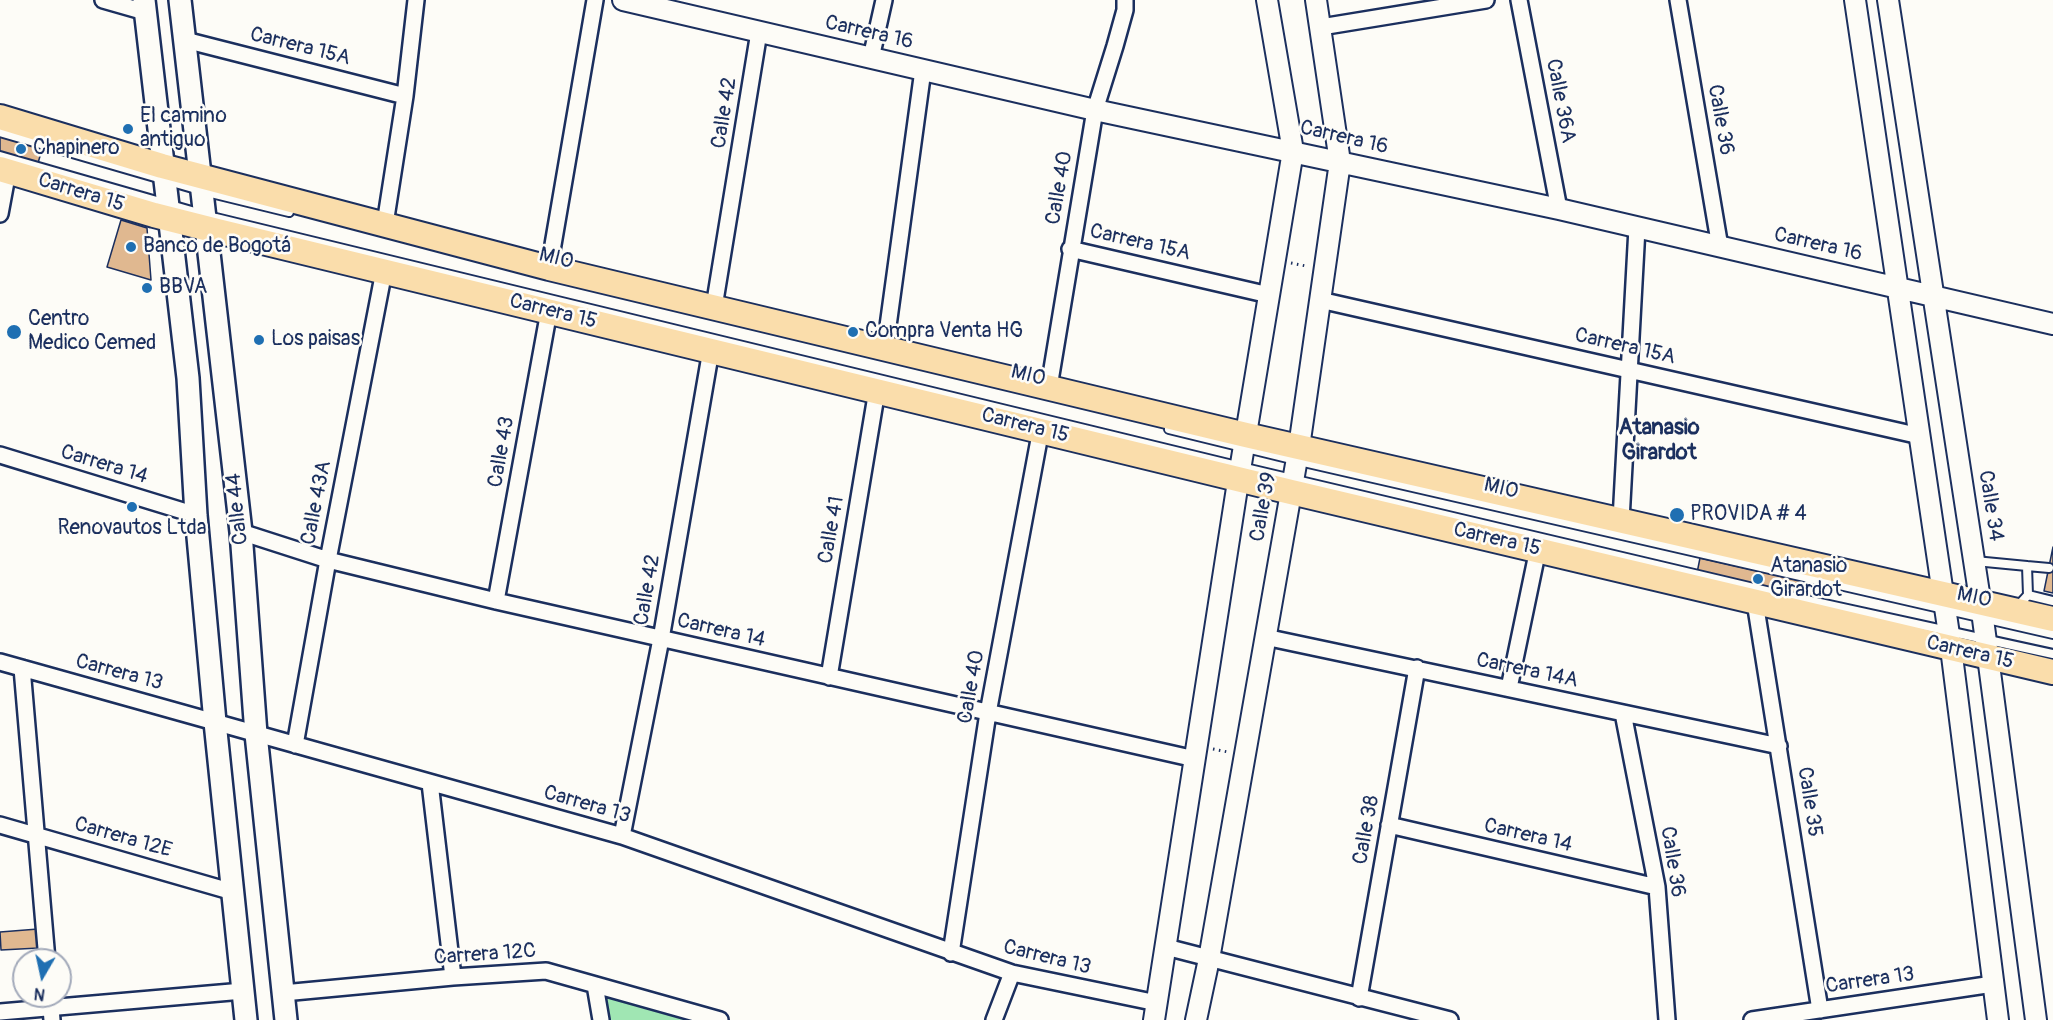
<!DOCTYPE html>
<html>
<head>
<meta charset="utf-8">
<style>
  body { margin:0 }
  #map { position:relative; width:2053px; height:1020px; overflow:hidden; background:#fdfcf7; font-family:Pangolin,sans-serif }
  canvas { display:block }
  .north { position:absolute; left:12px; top:948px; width:60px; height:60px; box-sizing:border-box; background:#fdfcf7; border:2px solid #a3aaba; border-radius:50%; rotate:189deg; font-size:16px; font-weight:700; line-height:24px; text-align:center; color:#1b2f5e }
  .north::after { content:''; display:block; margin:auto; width:21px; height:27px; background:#1f6fb2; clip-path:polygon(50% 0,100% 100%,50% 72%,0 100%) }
</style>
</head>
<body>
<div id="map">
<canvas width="2053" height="1020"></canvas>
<div class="north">N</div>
</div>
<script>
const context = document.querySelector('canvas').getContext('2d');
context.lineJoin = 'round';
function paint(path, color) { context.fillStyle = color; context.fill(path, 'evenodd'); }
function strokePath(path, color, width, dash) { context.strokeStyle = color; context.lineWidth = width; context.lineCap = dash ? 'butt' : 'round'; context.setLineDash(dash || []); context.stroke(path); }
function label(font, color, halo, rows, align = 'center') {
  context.font = font + ' Pangolin,sans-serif'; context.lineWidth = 5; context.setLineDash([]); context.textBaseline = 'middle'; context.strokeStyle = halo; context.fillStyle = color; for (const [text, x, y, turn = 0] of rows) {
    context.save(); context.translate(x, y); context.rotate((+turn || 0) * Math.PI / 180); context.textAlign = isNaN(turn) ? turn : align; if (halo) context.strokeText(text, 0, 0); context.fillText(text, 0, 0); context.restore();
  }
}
const green = new Path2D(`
  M595,985L717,1020H600Z`);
const building = new Path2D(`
  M0,134L43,146L38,163L0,152Z
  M121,220L147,228L151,280L107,267Z
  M2053,547V593L2044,591Z
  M1700,558L1820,585L1817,599L1697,573Z
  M38,929L39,948L1,950L0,932Z`);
const path = new Path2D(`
  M1291,263L1306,266
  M1213,749L1228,752`);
const service = new Path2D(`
  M0,132L203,191L289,212
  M0,156L216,218L1241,467L1779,594L2053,654
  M1169,429L1308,463L2053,634
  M1975,561L2027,566
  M2028,595L2053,601
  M2017,607L2028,595L2027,566L2049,568`);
const minor = new Path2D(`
  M103,0L145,12
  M1519,0L1559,209
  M1678,0L1720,247
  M1321,27L1486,0
  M185,40L405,96
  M871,58L884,0
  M0,214L8,171
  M385,224L405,96L416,0
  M1070,249L1269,295
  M549,268L595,0
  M1320,300L1920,436
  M714,307L759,32
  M885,348L923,70
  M1049,387L1095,110L1115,46L1125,10V0
  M0,455L196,515
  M1621,520L1637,228
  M241,532L328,560L496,601L1195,759
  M496,601L549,311
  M1755,602L1820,1010
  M1265,637L1779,746
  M0,662L622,836L1012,973L1157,1003
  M22,668L47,960
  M829,677L877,390
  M1509,688L1538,549
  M1623,713L1657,887L1667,1020
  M295,745L328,560L384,271
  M430,783L453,977
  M0,825L233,892
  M1389,825L1657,887
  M622,836L661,639L711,350
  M1166,947L1450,1020
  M951,953L988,713L1041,429
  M595,985L601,1020
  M283,993L453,977L546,971L720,1020
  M50,996L52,1020
  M1359,998L1417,668
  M0,1012L243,991
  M994,1020L1012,973
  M1752,1020L1993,984`);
const tertiary = new Path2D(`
  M623,0L1095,110L1559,209L2053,324
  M1855,0L1951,648L1998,1020
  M1888,0L1983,619L2036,1020
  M1154,1020L1237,488L1293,151L1267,0
  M1196,1020L1209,959L1299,447L1340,162L1316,0`);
const secondary = new Path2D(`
  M144,0L188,378L196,515L215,722L246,1020
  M180,0L241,532L256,734L286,1020`);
const primary = new Path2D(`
  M0,117L162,166L549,268L1246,435L2053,619
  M0,169L154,215L217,231L1291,492L2053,672`);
const markers = [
  [128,129,6,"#1f6fb2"],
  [21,149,6,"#1f6fb2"],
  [131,247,6,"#1f6fb2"],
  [147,288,6,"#1f6fb2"],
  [14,332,8,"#1f6fb2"],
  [853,332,6,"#1f6fb2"],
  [259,340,6,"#1f6fb2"],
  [132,507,6,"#1f6fb2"],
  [1677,515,8,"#1f6fb2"],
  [1758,579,6,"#1f6fb2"]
];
const streetNames = [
  ["Carrera 16",869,33,13],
  ["Carrera 15A",300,47,14],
  ["Calle 36A",1560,101,79],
  ["Calle 42",725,113,-81],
  ["Calle 36",1720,120,80],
  ["Carrera 16",1344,138,13],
  ["Calle 40",1060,188,-80],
  ["Carrera 15",81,193,17],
  ["Carrera 15A",1140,243,13],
  ["Carrera 16",1818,245,13],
  ["MIO",556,259,14],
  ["Carrera 15",553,312,14],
  ["Carrera 15A",1625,347,13],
  ["MIO",1028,376,14],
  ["Carrera 15",1025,426,14],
  ["Calle 43",502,452,-80],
  ["Carrera 14",104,465,17],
  ["MIO",1501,489,13],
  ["Calle 43A",317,503,-79],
  ["Calle 34",1990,506,81],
  ["Calle 39",1264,507,-80],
  ["Calle 44",238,509,-96],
  ["Calle 41",832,530,-80],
  ["Carrera 15",1497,540,13],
  ["Calle 42",648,590,-80],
  ["MIO",1974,598,12],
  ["Carrera 14",721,631,13],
  ["Carrera 15",1970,653,13],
  ["Carrera 14A",1527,671,12],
  ["Carrera 13",119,673,15],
  ["Calle 40",972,687,-80],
  ["Calle 35",1809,802,81],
  ["Carrera 13",587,805,16],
  ["Calle 38",1367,830,-80],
  ["Carrera 14",1528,836,13],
  ["Carrera 12E",123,838,16],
  ["Calle 36",1672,862,81],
  ["Carrera 12C",485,955,-4],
  ["Carrera 13",1047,958,14],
  ["Carrera 13",1870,981,-8]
];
const poiNames = [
  ["El camino",140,117],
  ["antiguo",140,141],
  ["Chapinero",33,149],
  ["Banco de Bogotá",143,247],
  ["BBVA",159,288],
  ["Centro",28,320],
  ["Medico Cemed",28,344],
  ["Compra Venta HG",865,332],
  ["Los paisas",271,340],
  ["PROVIDA # 4",1690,515],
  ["Renovautos Ltda",132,529,"center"],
  ["Atanasio",1770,567],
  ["Girardot",1770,591]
];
const neighbourhoodNames = [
  ["Atanasio",1659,428],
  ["Girardot",1659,453]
];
paint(green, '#a0e6b3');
paint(building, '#e0b890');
strokePath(building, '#1b2f5e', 1.5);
strokePath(service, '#1b2f5e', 12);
strokePath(minor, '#1b2f5e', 20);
strokePath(tertiary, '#1b2f5e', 24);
strokePath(secondary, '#1b2f5e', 26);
strokePath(primary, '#1b2f5e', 28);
strokePath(path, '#1b2f5e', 3, [1.5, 4.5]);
strokePath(service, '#fdfcf7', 8);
strokePath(minor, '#fdfcf7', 15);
strokePath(tertiary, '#fdfcf7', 20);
strokePath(secondary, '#fdfcf7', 21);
strokePath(primary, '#faddab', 24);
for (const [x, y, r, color] of markers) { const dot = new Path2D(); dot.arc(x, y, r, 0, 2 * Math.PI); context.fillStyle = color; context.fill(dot); strokePath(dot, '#fdfcf7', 2); }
label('21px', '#1b2f5e', '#fdfcf7', streetNames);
label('21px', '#1b2f5e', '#fdfcf7', poiNames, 'left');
label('bold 22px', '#1b2f5e', '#fdfcf7', neighbourhoodNames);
</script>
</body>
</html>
